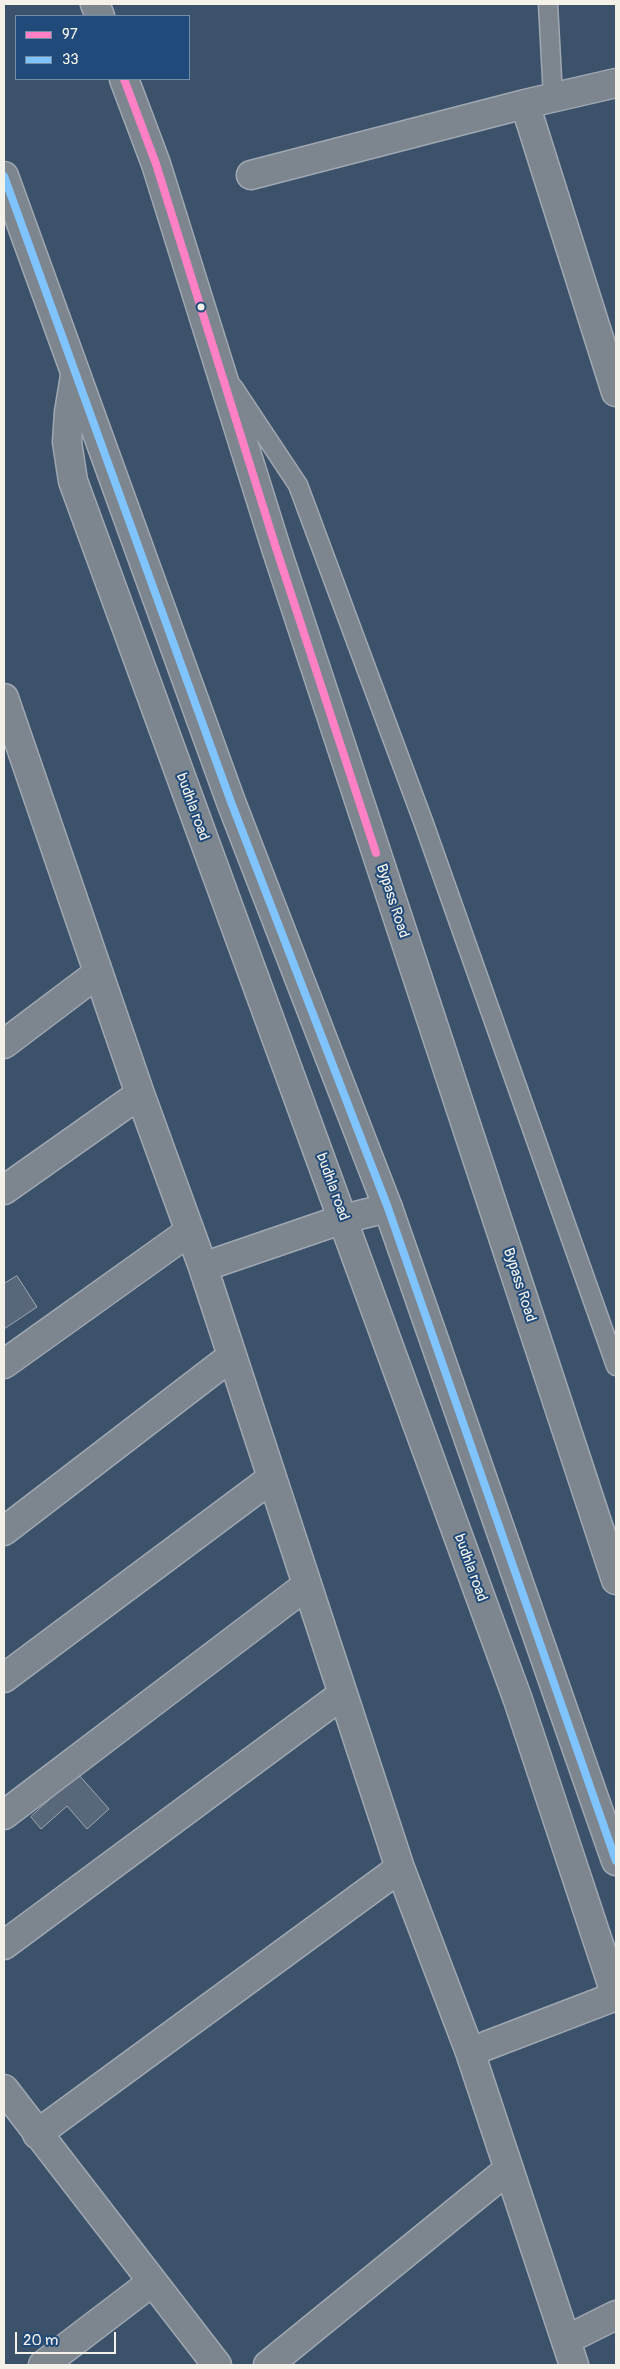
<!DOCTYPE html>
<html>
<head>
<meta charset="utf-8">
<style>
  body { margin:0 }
  #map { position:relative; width:620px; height:2369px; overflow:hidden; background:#3c526a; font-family:Pangolin,sans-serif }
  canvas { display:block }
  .frame { position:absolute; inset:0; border:5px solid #f4f1e8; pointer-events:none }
  .legend { position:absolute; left:15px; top:15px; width:175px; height:65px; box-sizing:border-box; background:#1f4a7a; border:1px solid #748da6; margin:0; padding:6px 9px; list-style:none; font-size:15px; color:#f4f1e8 }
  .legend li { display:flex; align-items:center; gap:10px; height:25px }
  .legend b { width:25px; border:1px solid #748da6 }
  .scale { position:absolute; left:15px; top:2332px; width:101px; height:22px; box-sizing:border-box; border:2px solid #f4f1e8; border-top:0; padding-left:6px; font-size:15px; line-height:18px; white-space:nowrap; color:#f4f1e8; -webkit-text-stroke:4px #1f4a7a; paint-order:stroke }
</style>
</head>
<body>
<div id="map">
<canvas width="620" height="2369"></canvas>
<div class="frame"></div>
<ul class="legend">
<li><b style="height:6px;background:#ff80c5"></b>97</li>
<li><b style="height:6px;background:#80c4ff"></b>33</li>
</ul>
<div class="scale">20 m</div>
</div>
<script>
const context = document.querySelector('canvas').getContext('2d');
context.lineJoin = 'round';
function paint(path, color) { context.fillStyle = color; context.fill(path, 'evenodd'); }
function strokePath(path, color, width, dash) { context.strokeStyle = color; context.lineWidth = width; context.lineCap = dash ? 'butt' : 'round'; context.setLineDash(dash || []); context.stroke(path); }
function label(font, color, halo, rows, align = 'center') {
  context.font = font + ' Pangolin,sans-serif'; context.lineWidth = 4; context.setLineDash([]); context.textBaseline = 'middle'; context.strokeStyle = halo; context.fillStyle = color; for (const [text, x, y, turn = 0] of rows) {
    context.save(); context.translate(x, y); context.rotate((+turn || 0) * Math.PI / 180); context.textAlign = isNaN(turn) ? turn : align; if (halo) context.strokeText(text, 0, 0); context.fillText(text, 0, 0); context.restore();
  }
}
const building = new Path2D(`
  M17,1276L37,1307L4,1329V1284Z
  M78,1774L109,1809L87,1829L67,1806L41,1829L31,1817Z`);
const service = new Path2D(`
  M548,4L553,97
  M233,387L298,485L423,821L616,1366`);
const minor = new Path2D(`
  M525,104L616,392
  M251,175L525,104L616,83
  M4,698L140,1094L203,1267L400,1868L470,2052L574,2365
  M4,1044L98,973
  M4,1190L140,1094
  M203,1267L343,1219L388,1208
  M4,1364L190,1231
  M4,1531L232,1356
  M4,1678L272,1478
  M4,1815L307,1585
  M4,1945L343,1694
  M470,2052L616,1996
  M4,2089L217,2365
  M37,2134L400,1868
  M566,2340L616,2315
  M43,2365L152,2282
  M268,2365L509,2169`);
const tertiary = new Path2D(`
  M75,376L69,412L67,442L73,481L518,1700L616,1996`);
const primary = new Path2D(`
  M95,4L100,16
  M124,79L156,164L276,548L616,1580
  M4,176L231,802L388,1208L616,1861`);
const bus1 = new Path2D(`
  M124,79L156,164L276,548L376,853`);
const bus2 = new Path2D(`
  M4,176L231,802L388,1208L616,1861`);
const markers = [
  [201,307,4.5,"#f4f1e8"]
];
const streetNames = [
  ["budhla road",192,807,70],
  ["Bypass Road",392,901,72],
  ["budhla road",332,1187,70],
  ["Bypass Road",519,1285,72],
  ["budhla road",470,1568,70]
];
paint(building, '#586779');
strokePath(building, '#9fa8b2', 1);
strokePath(service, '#9fa8b2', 21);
strokePath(minor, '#9fa8b2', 31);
strokePath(tertiary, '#9fa8b2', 31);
strokePath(primary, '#9fa8b2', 31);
strokePath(service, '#7d868e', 18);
strokePath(minor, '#7d868e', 28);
strokePath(tertiary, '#7d868e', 28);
strokePath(primary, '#7d868e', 28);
strokePath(bus1, '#ff80c5', 8);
strokePath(bus2, '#80c4ff', 8);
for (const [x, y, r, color] of markers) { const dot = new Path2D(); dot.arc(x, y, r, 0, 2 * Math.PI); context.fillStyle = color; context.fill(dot); strokePath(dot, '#1f4a7a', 2); }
label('15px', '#f4f1e8', '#1f4a7a', streetNames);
</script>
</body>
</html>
